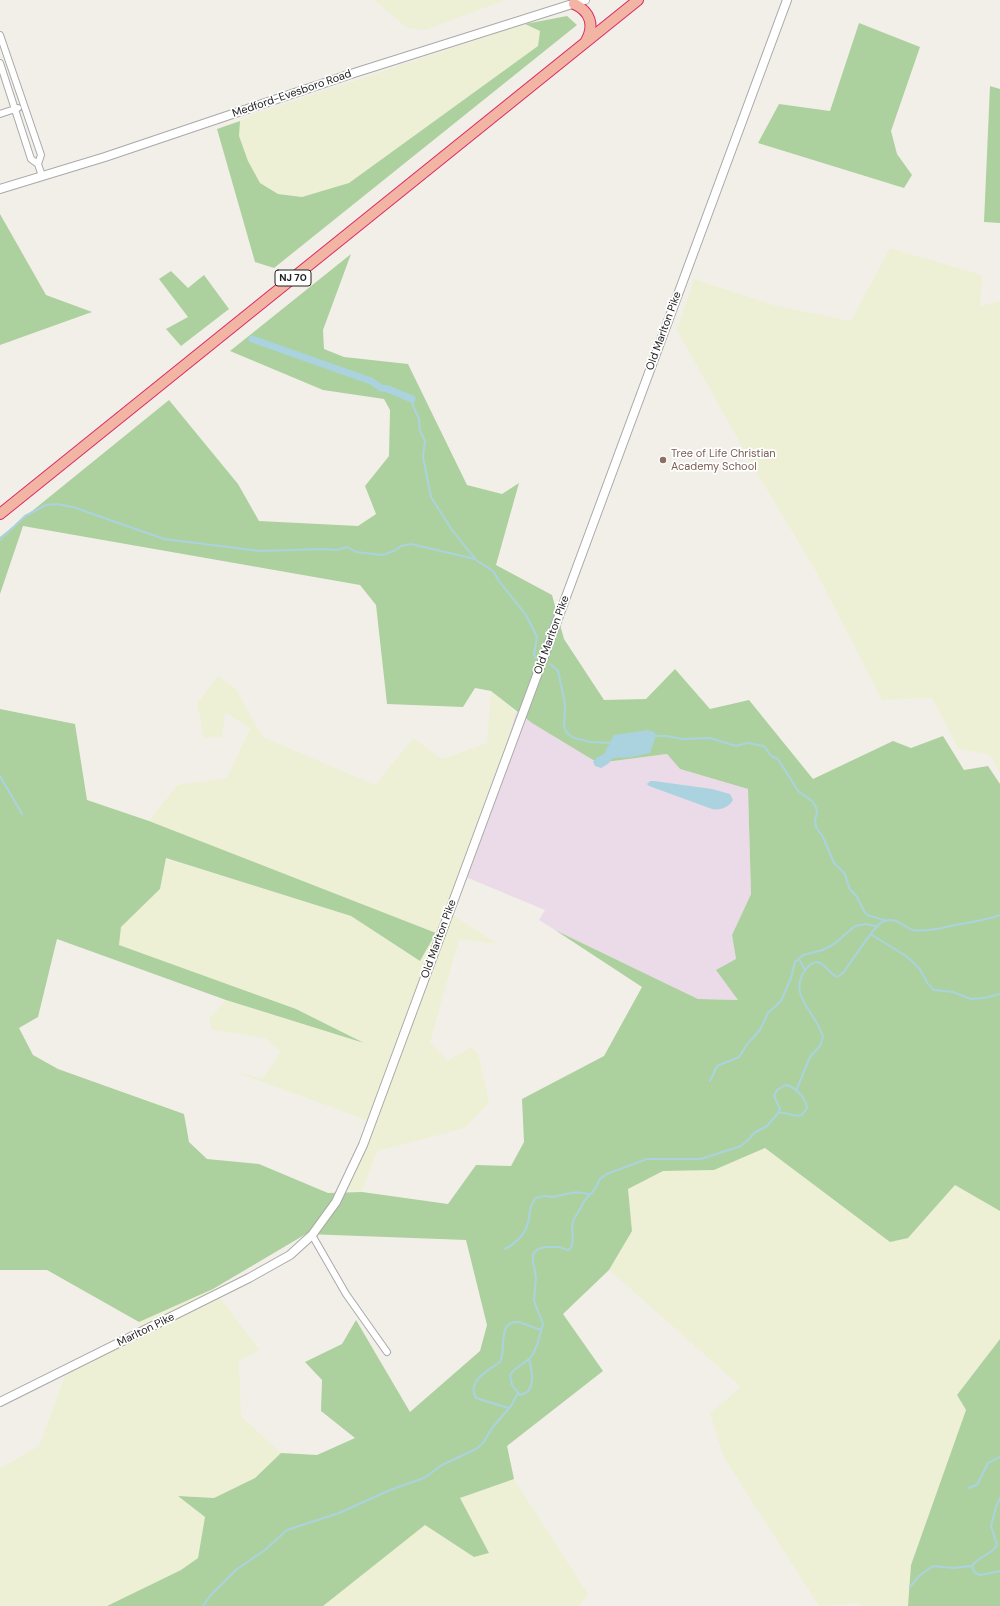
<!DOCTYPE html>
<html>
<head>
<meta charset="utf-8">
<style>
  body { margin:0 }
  canvas { display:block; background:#f2efe9 }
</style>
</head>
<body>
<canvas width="1000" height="1606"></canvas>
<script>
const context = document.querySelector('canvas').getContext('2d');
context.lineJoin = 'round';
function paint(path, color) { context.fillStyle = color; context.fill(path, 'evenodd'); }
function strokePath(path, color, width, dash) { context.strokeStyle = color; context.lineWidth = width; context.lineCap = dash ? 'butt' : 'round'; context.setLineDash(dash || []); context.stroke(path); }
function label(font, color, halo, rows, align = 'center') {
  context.font = font + ' "DM Sans",sans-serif'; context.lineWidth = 3.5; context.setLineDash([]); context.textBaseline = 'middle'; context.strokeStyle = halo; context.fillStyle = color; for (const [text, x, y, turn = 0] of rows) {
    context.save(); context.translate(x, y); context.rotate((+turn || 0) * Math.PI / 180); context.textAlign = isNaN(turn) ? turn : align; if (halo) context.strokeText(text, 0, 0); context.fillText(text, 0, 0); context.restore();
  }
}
const industrial = new Path2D(`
  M516,712L598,763L667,754L680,769L748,789L751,894L732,935L736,959L739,1000L698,999L555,930L539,920L545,910L461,875L492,792Z`);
const farmland = new Path2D(`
  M374,0H505L425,30L407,28Z
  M525,24L540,31L538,46L349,183L302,197L278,194L260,183L248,161L239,136L240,121L251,115Z
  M890,248L982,275L980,306L1000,301V773L990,755L959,749L932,698L882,700L814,568L755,470L677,330L694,279L777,306L851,321Z
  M218,676L235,688L263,737L375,785L413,738L442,759L487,743L491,691L516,712L492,792L448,912L498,944L459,939L430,1043L448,1061L470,1047L478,1053L489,1102L465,1128L377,1151L362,1192L345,1189L372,1122L235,1072L263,1078L281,1052L265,1038L212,1030L209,1018L226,1000L361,1042L296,1009L118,945L121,927L160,889L165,858L351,916L420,961L436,934L149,821L177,785L227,778L250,728L225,713L222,737L204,738L197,703Z
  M765,1148L890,1242L908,1238L955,1185L1000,1211V1339L957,1395L966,1410L911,1565L908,1606H860L859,1603L819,1606L723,1456L710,1413L741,1387L609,1270L632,1231L628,1189L663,1171L714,1170Z
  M213,1289L260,1350L239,1361L241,1416L281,1453L255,1478L214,1498L179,1496L205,1517L198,1558L181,1570L107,1606H0V1468L39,1446L65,1376L144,1331L139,1322Z
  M514,1479L588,1594L579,1606H323L425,1525L474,1557L489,1553L460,1498Z`);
const forest = new Path2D(`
  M567,16L577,25L274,268L255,262L217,129L240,121L239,136L248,161L260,183L278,194L302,197L349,183L538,46L540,31L525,24Z
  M859,23L920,47L891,131L897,154L912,175L904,188L758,143L779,104L830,111Z
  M990,86L1000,89V223L984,222Z
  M0,214L46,295L92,312L0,345Z
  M351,254L323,330L324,349L344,357L408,364L467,485L502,494L519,483L496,565L552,595L564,639L604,700L646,699L675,669L710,709L749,700L813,779L893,741L911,748L943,736L964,770L988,766L1000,784V1211L955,1185L908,1238L890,1242L765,1148L714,1170L663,1171L628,1189L632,1231L609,1270L563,1314L603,1371L507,1446L514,1479L460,1498L489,1553L474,1557L425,1525L323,1606H107L181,1570L198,1558L205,1517L178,1496L214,1498L255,1478L281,1453L317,1455L355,1438L321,1411L322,1380L305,1362L342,1344L356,1320L410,1412L480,1351L487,1325L466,1240L306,1234L213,1289L139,1322L47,1270H0V709L75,724L87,800L149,821L436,933L420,961L351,916L166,858L160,889L121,927L119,945L296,1009L364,1043L226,1000L57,939L38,1017L19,1028L33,1055L58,1069L184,1114L189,1142L207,1159L259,1164L328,1193L362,1192L448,1204L476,1165L511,1166L524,1142L522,1099L604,1056L642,987L555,930L698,999L738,1000L716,970L736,959L732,935L751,894L748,789L680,769L667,754L598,763L532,723L491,691L475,688L463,707L387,704L376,605L360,585L23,526L0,594V537L169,400L238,484L259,521L358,526L376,514L365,486L389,456L390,410L384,399L323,390L230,351Z
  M171,271L188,288L204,275L229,309L181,346L166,329L188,317L159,279Z
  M1000,1339V1606H908L911,1565L966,1410L957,1395Z`);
const water = new Path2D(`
  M648,730L654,732L656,735L650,753L632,757L613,758L608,764L601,768L595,766L593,762L596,758L604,754L614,735Z
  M650,781H654L712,789L730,794L733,800C729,807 720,811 712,809L649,786L647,784Z`);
const stream = new Path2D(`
  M412,399L413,406L419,419L420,431L425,441L423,457L431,497L452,530L476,560L493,571L499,581L526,615L537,637L534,654L536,658
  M0,540L25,516L46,505L56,504L73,507L164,539L260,551L323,549L337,550L347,547L356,552L382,555L394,551L401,546L411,544L475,559
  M550,664L558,671L565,704L564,727L567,733L574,738L591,742L612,743
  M654,736H667L682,739L710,738L736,746L747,743L764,746L771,756L778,759L798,791L812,801L816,807L817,813L815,820L816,827L823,837L834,863L845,874L849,888L857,897L864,911L867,915L887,921
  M0,776L22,814
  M872,935L906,956L919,968L928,984L934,990L953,992L971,999L984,998L1000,994
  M799,959L805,970
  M710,1081L717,1066L739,1057L748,1043L760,1030L768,1013L781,1001L791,978L795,962L803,955L823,950L834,944L855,926L866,924L876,926
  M796,1091L810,1057L820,1046L823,1037C818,1015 788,996 804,972C807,967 811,962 818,962C826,965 829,973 837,977L843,973C850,964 874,926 882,922C897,915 903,928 913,930C928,932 941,928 955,925C971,922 985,921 1000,915
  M505,1249C518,1242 527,1233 529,1218C530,1211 530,1204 536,1198C539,1197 543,1196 546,1196C547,1196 551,1197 552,1197C564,1195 579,1189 590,1195
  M529,1359C532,1371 537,1392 520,1395L512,1385L510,1375L514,1370L529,1359L533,1354L537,1345L543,1324L534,1301L536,1277L533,1262V1254L538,1249L545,1247H559L568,1250L571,1248L573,1240L572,1228L573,1221L585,1200L595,1189L600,1179L607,1174L647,1159H701L741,1146L749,1139L754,1133L767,1126L778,1113L780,1109L774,1096L777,1090L785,1085C795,1086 806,1098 807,1108L802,1115C793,1118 786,1111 778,1113
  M508,1408L476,1398C466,1381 489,1370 500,1362C507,1350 496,1320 519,1322L541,1330
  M968,1488L977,1485L988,1463L1000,1457
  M972,1566C978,1556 991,1556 997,1545L991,1526L996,1507L1000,1498
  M972,1566L974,1572L980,1575L1000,1571
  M910,1587L919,1576L933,1566L953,1568L972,1566
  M203,1606L210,1596L237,1569L265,1550L287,1530L339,1513L390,1490L424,1478L442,1465L476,1449L483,1443L492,1428L511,1406L518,1393`);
const canal = new Path2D(`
  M252,339L371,381L381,388L388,389L412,399`);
const minor = new Path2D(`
  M0,35L41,155L38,164
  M0,63L31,159L38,164L42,176
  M0,114L18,108
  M312,1235L346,1294L387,1352`);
const tertiary = new Path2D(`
  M0,189L105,157L354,73L585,0
  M0,1402L249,1278L290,1255L312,1235L336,1202L363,1145L787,0`);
const trunk = new Path2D(`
  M574,4C590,11 595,25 586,41
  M0,514L638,0`);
const markers = [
  [663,460,4,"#8d6e63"]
];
const shields = [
  [293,278,36]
];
const shieldNames = [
  ["NJ 70",293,278]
];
const streetNames = [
  ["Medford-Evesboro Road",292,94,-19],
  ["Old Marlton Pike",664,331,-70],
  ["Old Marlton Pike",552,635,-70],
  ["Old Marlton Pike",439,939,-70],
  ["Marlton Pike",146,1330,-26]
];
const educationNames = [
  ["Tree of Life Christian",671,454],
  ["Academy School",671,467]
];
paint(industrial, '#ebdbe8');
paint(farmland, '#eef0d5');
paint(forest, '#add19e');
paint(water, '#aad3df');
strokePath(stream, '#aad3df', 2);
strokePath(canal, '#aad3df', 7);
strokePath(minor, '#a9a9a9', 8);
strokePath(tertiary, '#a9a9a9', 10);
strokePath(trunk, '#dc2a67', 12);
strokePath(minor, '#fff', 6);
strokePath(tertiary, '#fff', 8);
strokePath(trunk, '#f2b4a3', 10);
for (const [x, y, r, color] of markers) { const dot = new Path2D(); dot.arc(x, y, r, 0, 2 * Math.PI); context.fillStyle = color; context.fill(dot); strokePath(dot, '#fff', 1.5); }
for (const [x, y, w] of shields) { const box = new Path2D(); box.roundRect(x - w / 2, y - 8, w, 16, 3); context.fillStyle = '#fff'; context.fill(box); strokePath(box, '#222', 1); }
label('bold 10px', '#222', null, shieldNames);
label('11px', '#222', '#fff', streetNames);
label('11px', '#785e54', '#fff', educationNames, 'left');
</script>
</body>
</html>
